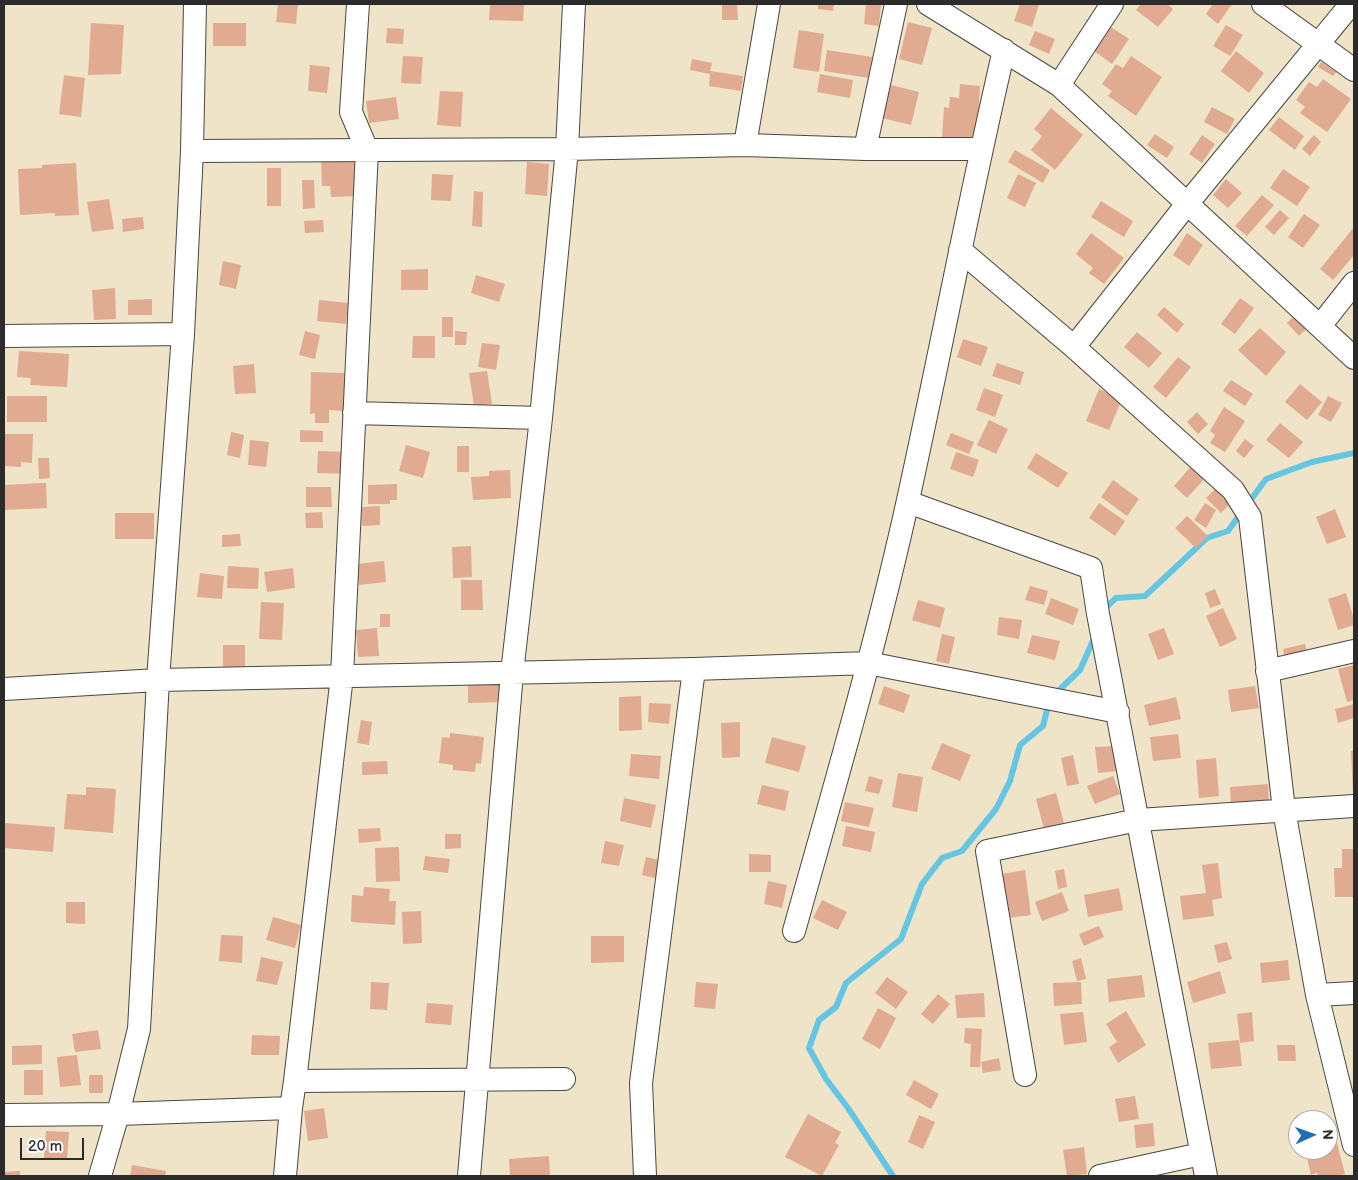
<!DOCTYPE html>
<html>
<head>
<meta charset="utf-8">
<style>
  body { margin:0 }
  #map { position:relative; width:1358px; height:1180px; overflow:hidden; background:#efe4c7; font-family:"Balsamiq Sans",sans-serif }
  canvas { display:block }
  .frame { position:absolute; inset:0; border:5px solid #2b2b2b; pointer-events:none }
  .north { position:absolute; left:1288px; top:1110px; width:50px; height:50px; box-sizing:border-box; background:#fff; border:1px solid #aaa; border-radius:50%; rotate:88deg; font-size:14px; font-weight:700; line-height:20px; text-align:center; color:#2b2b2b }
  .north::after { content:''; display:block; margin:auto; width:18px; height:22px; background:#1f6fb2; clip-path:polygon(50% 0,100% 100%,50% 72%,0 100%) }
  .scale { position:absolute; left:20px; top:1138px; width:64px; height:22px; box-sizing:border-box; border:2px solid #2b2b2b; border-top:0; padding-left:6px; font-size:15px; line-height:18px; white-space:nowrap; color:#2b2b2b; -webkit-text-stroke:4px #fff; paint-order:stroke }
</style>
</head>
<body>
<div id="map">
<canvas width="1358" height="1180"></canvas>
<div class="frame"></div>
<div class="north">N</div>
<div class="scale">20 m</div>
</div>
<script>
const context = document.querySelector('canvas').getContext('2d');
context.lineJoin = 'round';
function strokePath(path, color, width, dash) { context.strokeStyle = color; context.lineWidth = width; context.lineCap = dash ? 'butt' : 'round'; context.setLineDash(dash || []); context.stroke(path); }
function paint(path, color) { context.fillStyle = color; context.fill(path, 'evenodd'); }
const stream = new Path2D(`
  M1247,505L1266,479L1312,462L1354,453
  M1102,611L1116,598L1145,596L1207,538L1228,531L1241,513
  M1055,694L1080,670L1095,636
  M893,1176L848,1108L826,1079L809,1048L819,1020L836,1007L846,983L901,939L922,884L942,858L962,851L996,809L1010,781L1020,745L1043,726L1049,702`);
const building = new Path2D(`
  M278,4H298L296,24L276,22Z
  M490,4H524L523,21L489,20Z
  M722,4H737L738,20H722Z
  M818,4H834L833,11L818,9Z
  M866,4H881L879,26L864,24Z
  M1020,4H1039L1032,27L1014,21Z
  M1141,4H1167L1173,9L1158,27L1136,10Z
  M1213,4H1232L1218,24L1206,14Z
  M908,22L932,28L922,65L899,59Z
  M91,23L124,25L121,74L88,75Z
  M213,23H246V46H213Z
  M1226,25L1243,35L1230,56L1213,46Z
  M1111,27L1129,39L1112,64L1094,51Z
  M387,28L404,29L403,44L386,43Z
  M799,30L824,34L819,72L793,68Z
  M1035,31L1055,39L1049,54L1029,45Z
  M827,50L872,57L869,78L824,71Z
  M1236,51L1264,73L1249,93L1221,71Z
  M403,56L423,57L421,84L401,83Z
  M1131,56L1162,77L1136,116L1108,96L1112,91L1102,84L1116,64L1123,68Z
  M692,59L712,63L710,71L743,76L741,91L709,86L710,74L690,70Z
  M1321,62L1336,72L1333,76L1318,67Z
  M310,65L330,67L327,93L308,91Z
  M820,74L853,80L850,98L817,92Z
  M64,75L85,78L81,117L59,114Z
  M1323,79L1351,99L1327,132L1300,113L1305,107L1296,100L1309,82L1317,87Z
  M960,84L980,86L977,139L942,137L944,107L949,108L950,97L959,98Z
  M891,85L919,92L911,125L882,118Z
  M440,91L463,92L461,127L437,125Z
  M396,97L399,119L369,123L366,101Z
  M1212,107L1235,119L1227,134L1204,122Z
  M1051,108L1083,135L1055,170L1031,150L1042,136L1034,129Z
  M1279,117L1304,136L1295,150L1269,130Z
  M1155,134L1174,147L1167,158L1147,145Z
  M1202,135L1215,144L1202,163L1189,154Z
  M1314,135L1321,142L1310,156L1302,149Z
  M1015,150L1050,170L1043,183L1008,162Z
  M356,157L358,196L331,197L330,186H322L321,158Z
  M527,162L549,164L547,196L525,194Z
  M76,163L79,215L55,216V213L20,215L18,169L42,168V165Z
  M267,168H281V206H267Z
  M1283,169L1310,187L1297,206L1270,188Z
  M432,174L453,175L451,201L431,200Z
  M1018,174L1036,183L1025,207L1007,198Z
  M1226,179L1242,193L1228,208L1213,195Z
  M302,180H314L315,208L303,209Z
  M474,191L483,192L482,227L472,226Z
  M1262,195L1274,205L1247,236L1235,226Z
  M109,199L114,229L92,232L87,202Z
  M1101,201L1133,221L1124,237L1091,217Z
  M1280,210L1289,218L1274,235L1265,227Z
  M1304,214L1320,225L1303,248L1288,237Z
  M143,217L144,229L123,232L122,219Z
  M323,220L324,232L305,233L304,221Z
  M1354,227V255L1333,280L1320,269Z
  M1091,233L1124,258L1104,284L1089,273L1093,268L1076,254Z
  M1187,233L1203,245L1189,266L1173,255Z
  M223,261L241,265L236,289L219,285Z
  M428,269V290H401V270Z
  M476,275L505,284L499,302L471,293Z
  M115,288L116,319L94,320L92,290Z
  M1240,298L1254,308L1235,334L1221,324Z
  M152,299V315H128V300Z
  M319,300L348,303L346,324L317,321Z
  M1164,307L1184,324L1177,333L1157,315Z
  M1295,315L1307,328L1299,336L1287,323Z
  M442,317H453V337H442Z
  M1260,328L1286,352L1266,376L1238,350Z
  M305,331L320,335L315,359L299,355Z
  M455,331L467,332L466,345H455Z
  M1137,332L1162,353L1149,368L1124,347Z
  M413,336H435V358H412Z
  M963,339L988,347L981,366L957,357Z
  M482,343L500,345L496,370L478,367Z
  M19,351L69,354L67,387L30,385L31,378L17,377Z
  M1178,357L1191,367L1166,398L1153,387Z
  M997,363L1024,372L1020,385L992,376Z
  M254,364L256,393L235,394L233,366Z
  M487,371L492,404L474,406L469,373Z
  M311,372L345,373L344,411L329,410V423H315V413L310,414Z
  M1231,380L1253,394L1245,406L1223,391Z
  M1300,384L1322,402L1307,420L1285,402Z
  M984,388L1003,395L995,417L976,410Z
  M1099,389L1122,399L1109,430L1086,421Z
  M7,396H47V422H7Z
  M1328,396L1342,403L1331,422L1318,415Z
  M1224,407L1245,421L1225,452L1210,443L1215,435L1210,431Z
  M1197,412L1208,424L1198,434L1187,422Z
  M989,420L1008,429L996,454L977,445Z
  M1280,423L1303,442L1289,458L1266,440Z
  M300,430L323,431V442H300Z
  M231,432L244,435L240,458L227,455Z
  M951,433L974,442L969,454L946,445Z
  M4,434H33L32,463L21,462V467L4,466Z
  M1245,439L1254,446L1244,458L1236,451Z
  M250,440L269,442L266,467L248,465Z
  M406,445L430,452L423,478L399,471Z
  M457,446H469V472H457Z
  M318,451L348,452L347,474L317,473Z
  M956,452L979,460L973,477L950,469Z
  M1036,453L1068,473L1058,488L1027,468Z
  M38,458H49L50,478L39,479Z
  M1192,465L1206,477L1187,498L1174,486Z
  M510,470L511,498L473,500L471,477L489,476V471Z
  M1113,480L1139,499L1127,516L1101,497Z
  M41,483H46L47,508L4,510V485Z
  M397,484V500H390V504H368V485Z
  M306,487H331L332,507H306Z
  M1217,487L1232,502L1221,513L1206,498Z
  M1099,503L1125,521L1115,536L1089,518Z
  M1205,503L1216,510L1206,528L1194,520Z
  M380,506V525L362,526L361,507Z
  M1335,509L1346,537L1327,544L1316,517Z
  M322,512L323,528H306L305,513Z
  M115,513H154V539H115Z
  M1187,516L1208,536L1196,548L1175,528Z
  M240,534L241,546L222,547V535Z
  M471,546L472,577L453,578L452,547Z
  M384,561L386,582L359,585L357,564Z
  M228,566L259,568L258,589L227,588Z
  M293,568L295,588L267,592L264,572Z
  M200,573L224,576L222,599L197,597Z
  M461,580H482L483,610H461Z
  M1030,586L1048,591L1044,605L1025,600Z
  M1215,589L1221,604L1210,608L1205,593Z
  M1346,593L1354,619V625L1338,630L1328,599Z
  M1051,598L1079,609L1073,625L1045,614Z
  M918,600L945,608L940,628L912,620Z
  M261,602L284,603L282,640L259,639Z
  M1223,608L1237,639L1220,647L1206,616Z
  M380,614H390V627H380Z
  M999,617L1022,620L1019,639L997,635Z
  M377,628L379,656L358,657L356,630Z
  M1164,628L1174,654L1158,660L1148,634Z
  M942,634L955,637L949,664L936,661Z
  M1032,635L1060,641L1055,660L1027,653Z
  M1305,644L1308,658L1286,663L1283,649Z
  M223,645H245V674H223Z
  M1354,665V700L1347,702L1338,669Z
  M505,682L506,702L468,703V683Z
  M884,686L910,695L904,713L878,704Z
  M1255,686L1259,708L1231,712L1228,690Z
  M641,696L642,730L619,731V697Z
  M1176,697L1181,719L1149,726L1144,705Z
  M649,703L671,704L669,724L648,722Z
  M1354,704V718L1338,723L1335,709Z
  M361,720L372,722L369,745L357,743Z
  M740,722V757L722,758L721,723Z
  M450,733L484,737L481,764L476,763L475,772L453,770V765L439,763L442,737L450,738Z
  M1178,734L1181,758L1153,761L1150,737Z
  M772,737L806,746L799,772L765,763Z
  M942,743L971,755L960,781L931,769Z
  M1116,746L1118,771L1098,773L1095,747Z
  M1351,751H1354V793H1353Z
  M631,754L661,756L659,779L629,776Z
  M1073,755L1079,784L1067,786L1061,758Z
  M1216,758L1219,796L1199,798L1196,760Z
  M387,761L388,774L362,775V762Z
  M898,773L923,777L917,812L892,807Z
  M869,776L883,780L879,794L865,791Z
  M1113,776L1120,794L1095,804L1087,786Z
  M1268,784L1269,805L1231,809L1230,787Z
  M762,785L789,791L785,811L757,804Z
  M86,787L116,789L113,833L64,829L67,794L86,795Z
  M1056,793L1064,823L1044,829L1036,799Z
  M624,798L656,805L651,828L620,821Z
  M845,802L874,808L869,827L841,821Z
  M4,823L55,827L53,852L4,848Z
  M846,826L875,832L871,852L842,846Z
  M380,828L381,841L359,843L358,829Z
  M445,834H461V848L445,849Z
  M605,841L624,845L619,866L601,863Z
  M399,847L400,881L376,882L375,848Z
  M1342,849H1354V897H1335L1334,868H1342Z
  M749,854L771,855V872H749Z
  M425,856L450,859L448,873L423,870Z
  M646,857L671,863L667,881L642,875Z
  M1218,863L1222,898L1212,900L1214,916L1183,920L1180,896L1206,893L1202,865Z
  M1064,869L1067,887L1058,889L1055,871Z
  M1025,870L1031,915L1008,918L1002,874Z
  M768,881L787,885L782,908L764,904Z
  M364,887L390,889L389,901H396L395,925L351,922L352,895L363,896Z
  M1119,888L1123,910L1088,917L1084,895Z
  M1062,892L1069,911L1042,921L1035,902Z
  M822,900L847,912L838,930L813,918Z
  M66,902H85V924L66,923Z
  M421,911L422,943L403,944L402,912Z
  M273,917L301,925L295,948L266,940Z
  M1099,926L1104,937L1084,946L1079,934Z
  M221,935L243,936L242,963L219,961Z
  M591,936H624V962L591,963Z
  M1227,942L1232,959L1218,963L1214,945Z
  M261,957L283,962L277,985L256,981Z
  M1081,958L1086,979L1077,981L1072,961Z
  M1288,960L1290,980L1262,983L1260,963Z
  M1220,971L1226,993L1193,1003L1187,982Z
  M1142,975L1145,997L1109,1002L1107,979Z
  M887,977L908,992L896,1009L875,993Z
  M371,982L389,983L387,1010L370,1009Z
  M696,982L718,984L715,1009L694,1007Z
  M1081,982L1082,1004L1054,1006L1053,983Z
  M984,993L985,1017L957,1018L955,995Z
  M938,994L950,1004L933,1024L921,1014Z
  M427,1003L453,1005L451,1025L425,1023Z
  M878,1008L896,1018L880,1049L862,1039Z
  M1126,1011L1146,1045L1118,1063L1109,1047L1117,1042L1106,1024Z
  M1083,1012L1087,1042L1064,1045L1060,1014Z
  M1252,1012L1254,1041L1240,1043L1237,1014Z
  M965,1028L982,1029L980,1067H970L971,1044L964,1043Z
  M98,1030L101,1049L75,1052L72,1034Z
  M252,1035L280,1036L279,1055H251Z
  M1239,1040L1242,1066L1211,1069L1208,1043Z
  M42,1045V1064L12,1065V1046Z
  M1277,1045H1295L1296,1061H1278Z
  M77,1055L81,1085L60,1087L57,1057Z
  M999,1058L1001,1070L983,1073L981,1062Z
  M24,1070H43V1095H24Z
  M89,1075H103V1093H89Z
  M914,1080L939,1094L931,1109L906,1095Z
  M1135,1096L1139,1119L1119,1122L1115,1099Z
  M324,1108L328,1138L308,1141L304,1111Z
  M808,1114L841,1132L835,1143L839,1145L822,1176L785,1157Z
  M919,1115L935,1122L923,1149L908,1142Z
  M1153,1123L1155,1146L1136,1148L1134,1125Z
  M46,1131L69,1132L67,1159L44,1158Z
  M1336,1139L1345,1174L1335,1176H1318L1317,1173L1311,1175L1307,1158L1316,1155L1315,1150H1328V1141Z
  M1084,1147L1087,1174L1067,1176L1063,1150Z
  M549,1156L550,1176H510L509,1159Z
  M132,1165L166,1171L165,1176H130Z
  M20,1171V1176H4V1172Z`);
const street = new Path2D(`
  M928,4L1059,85L1354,358
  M1263,4L1354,70
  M1059,85L1112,4
  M745,145L769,4
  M865,149L896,4
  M192,151L567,149L745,145L865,149H981
  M960,250L1074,347L1233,490L1250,517L1284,810L1317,995L1354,1145
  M1320,326L1354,283
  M4,336L183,334
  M1074,347L1187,204L1351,4
  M354,413L541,418
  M908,502L1091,568L1098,614L1206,1176
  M1267,671L1354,651
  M4,689L158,680L694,669L868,663L1118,712
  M794,931C834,788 876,645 908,500C941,350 969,200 1004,50
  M1317,995L1354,993
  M1025,1075L987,851L1138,820L1354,806
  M295,1081L564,1079
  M4,1115L118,1114L291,1108
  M100,1176L118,1114L139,1029L158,680L183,334L192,151L195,4
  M285,1176L291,1108L295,1081L342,676L367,150L351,112L358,4
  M469,1176L512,673L541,418L567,149L574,4
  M645,1176L641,1083L694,669
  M1100,1176L1201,1154`);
strokePath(stream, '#65c6e4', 6);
paint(building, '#e0ab90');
strokePath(street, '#484742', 24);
strokePath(street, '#fff', 22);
</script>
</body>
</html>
